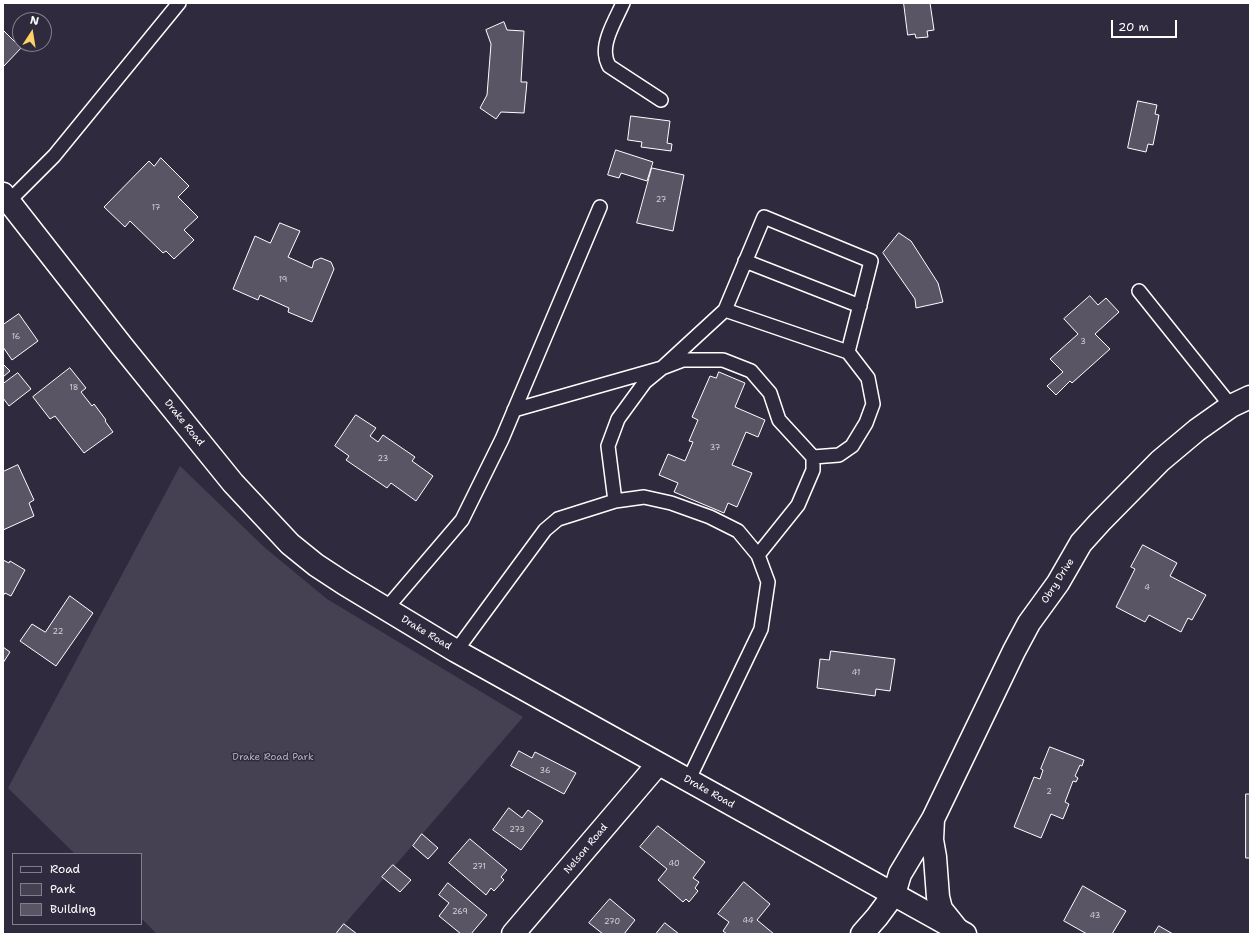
<!DOCTYPE html>
<html>
<head>
<meta charset="utf-8">
<style>
  body { margin:0 }
  #map { position:relative; width:1253px; height:937px; overflow:hidden; background:#2f2a3d; font-family:"Shantell Sans",sans-serif }
  canvas { display:block }
  .frame { position:absolute; inset:0; border:4px solid #fff; pointer-events:none }
  .legend { position:absolute; left:12px; top:853px; width:130px; height:72px; box-sizing:border-box; background:#2f2a3d; border:1px solid #827f8b; margin:0; padding:5px 7px; list-style:none; font-size:12px; color:#fff }
  .legend li { display:flex; align-items:center; gap:8px; height:20px }
  .legend b { width:20px; border:1px solid #827f8b }
  .north { position:absolute; left:12px; top:12px; width:40px; height:40px; box-sizing:border-box; background:#2f2a3d; border:1px solid #827f8b; border-radius:50%; rotate:12deg; font-size:11px; font-weight:700; line-height:16px; text-align:center; color:#fff }
  .north::after { content:''; display:block; margin:auto; width:14px; height:18px; background:#ffd166; clip-path:polygon(50% 0,100% 100%,50% 72%,0 100%) }
  .scale { position:absolute; left:1111px; top:20px; width:66px; height:18px; box-sizing:border-box; border:2px solid #fff; border-top:0; padding-left:5px; font-size:12px; line-height:14px; white-space:nowrap; color:#fff; -webkit-text-stroke:3px #2f2a3d; paint-order:stroke }
</style>
</head>
<body>
<div id="map">
<canvas width="1253" height="937"></canvas>
<div class="frame"></div>
<ul class="legend">
<li><b style="height:5px;background:#2f2a3d"></b>Road</li>
<li><b style="height:11px;background:#464152"></b>Park</li>
<li><b style="height:11px;background:#595564"></b>Building</li>
</ul>
<div class="north">N</div>
<div class="scale">20 m</div>
</div>
<script>
const context = document.querySelector('canvas').getContext('2d');
context.lineJoin = 'round';
function paint(path, color) { context.fillStyle = color; context.fill(path, 'evenodd'); }
function strokePath(path, color, width, dash) { context.strokeStyle = color; context.lineWidth = width; context.lineCap = dash ? 'butt' : 'round'; context.setLineDash(dash || []); context.stroke(path); }
function label(font, color, halo, rows, align = 'center') {
  context.font = font + ' "Shantell Sans",sans-serif'; context.lineWidth = 3; context.setLineDash([]); context.textBaseline = 'middle'; context.strokeStyle = halo; context.fillStyle = color; for (const [text, x, y, turn = 0] of rows) {
    context.save(); context.translate(x, y); context.rotate((+turn || 0) * Math.PI / 180); context.textAlign = isNaN(turn) ? turn : align; if (halo) context.strokeText(text, 0, 0); context.fillText(text, 0, 0); context.restore();
  }
}
const green = new Path2D(`
  M180,466L264,547L327,599L523,717L336,934H157L141,918V854H75L8,788Z`);
const building = new Path2D(`
  M904,3H930L934,30L927,31L928,37L916,38L915,34L908,35Z
  M504,22L507,30L524,31L521,82H527L524,113L501,112L496,119L480,108L487,95L491,44L486,30Z
  M3,30L21,48L4,66L3,65Z
  M1138,101L1157,105L1155,114L1159,115L1153,145L1148,144L1146,152L1128,148Z
  M631,116L670,121L667,143L672,144L671,151L641,147L642,142L628,140Z
  M616,150L653,162L647,181L621,173L619,178L608,175Z
  M161,158L189,186L178,197L198,217L184,230L194,240L174,259L166,251L163,253L130,221L125,227L104,207L149,161L154,166Z
  M652,168L684,175L673,231L637,223Z
  M280,223L300,231L288,257L312,268L314,261L321,258L331,262L334,269L312,322L288,312L289,308L260,295L258,300L233,289L255,236L270,243Z
  M899,233L911,241L938,283L943,302L916,308L915,299L883,253Z
  M1090,296L1098,305L1106,298L1119,312L1095,334L1110,349L1072,383L1070,381L1056,395L1047,386L1063,372L1050,359L1078,334L1064,319Z
  M19,314L38,341L12,360L3,347V325Z
  M3,364L10,371L3,377Z
  M70,368L86,388L81,392L92,406L94,404L106,420L105,421L113,432L84,453L55,416L50,419L33,397Z
  M719,372L745,383L735,407L765,420L758,437L746,432L732,465L752,473L737,507L728,503L724,513L674,492L678,483L659,475L668,454L685,461L693,442L689,441L698,420L692,417L710,376L716,378Z
  M18,373L31,389L9,406L3,398V384Z
  M356,415L376,428L370,436L378,442L383,435L415,457L412,461L433,476L416,501L391,483L387,488L346,460L349,456L335,446Z
  M18,465L34,500L29,503L34,516L3,530V472Z
  M1143,545L1177,563L1170,576L1206,595L1192,620L1188,618L1181,632L1149,615L1145,622L1116,607L1135,569L1131,567Z
  M3,560L9,563L10,561L25,570L11,596L5,593L3,596Z
  M70,596L93,613L56,666L20,641L32,624L45,632Z
  M3,647L10,652L3,663Z
  M831,651L895,659L890,691L876,689L875,696L817,688L820,659L829,660Z
  M1050,747L1084,760L1082,766L1080,765L1075,776L1078,778L1076,782L1073,781L1065,802L1069,804L1063,819L1051,814L1041,838L1014,827L1034,777L1040,779L1043,770L1041,769Z
  M519,751L532,758L535,752L576,773L564,794L511,766Z
  M1246,794H1250V858H1246Z
  M509,808L522,818L528,810L543,821L521,850L493,830Z
  M658,826L705,862L693,878L699,882L695,888L698,891L689,902L686,899L683,902L658,880L667,869L640,847Z
  M422,834L438,848L428,859L413,846Z
  M470,839L507,870L501,877L504,880L494,891L491,888L486,895L449,863Z
  M393,865L411,880L400,892L382,877Z
  M744,882L770,904L757,920L774,934H727L723,931L729,922L718,914Z
  M448,883L487,915L471,934H461L439,916L449,903L439,895Z
  M1083,886L1126,911L1112,934H1087L1064,921Z
  M610,899L635,920L624,934H603L589,923Z
  M665,923L679,934H656Z
  M344,924L357,934H336Z
  M1159,926L1173,934H1154Z`);
const service = new Path2D(`
  M623,3C617,17 602,41 606,57C606,60 608,63 609,66L661,100
  M9,201L54,156L179,3
  M745,261L860,306
  M1139,291L1231,406
  M725,310L848,352L868,378L873,404L866,423L852,446L839,455L813,457
  M514,410L662,368L683,360H723L751,371L770,393L779,420L813,457V470L798,505L758,555
  M615,501L644,497L671,503L710,517L738,531L758,555L768,582L761,629L688,781
  M386,609L462,520L502,439L600,207
  M456,651L545,530L558,519L615,501L608,446L618,419L645,382L662,368L725,310L764,217L871,261L848,352`);
const minor = new Path2D(`
  M933,819L932,840L935,857L938,897L941,909L957,929
  M513,934L658,764
  M862,934L877,917L894,894L900,874L933,819L1014,651L1029,623L1058,583L1081,543L1100,522L1160,461L1197,430L1231,406L1250,397`);
const tertiary = new Path2D(`
  M3,194L122,346L233,483L290,544L316,565L345,584L456,651L965,934`);
const numberNames = [
  ["27",661,200],
  ["17",156,208],
  ["19",283,280],
  ["16",16,337],
  ["3",1083,342],
  ["18",74,388],
  ["37",715,448],
  ["23",383,459],
  ["4",1147,588],
  ["22",58,632],
  ["41",856,673],
  ["36",545,771],
  ["2",1049,792],
  ["273",517,830],
  ["40",674,864],
  ["271",479,867],
  ["269",460,912],
  ["43",1095,916],
  ["44",748,921],
  ["270",612,922]
];
const streetNames = [
  ["Drake Road",184,423,51],
  ["Obry Drive",1058,581,-57],
  ["Drake Road",426,633,31],
  ["Drake Road",709,792,29],
  ["Nelson Road",586,849,-50]
];
const parkNames = [
  ["Drake Road Park",273,757]
];
paint(green, '#464152');
paint(building, '#595564');
strokePath(building, '#fff', 1);
strokePath(service, '#fff', 16);
strokePath(minor, '#fff', 25);
strokePath(tertiary, '#fff', 25);
strokePath(service, '#2f2a3d', 13);
strokePath(minor, '#2f2a3d', 22);
strokePath(tertiary, '#2f2a3d', 22);
label('8px', '#d6d4d8', null, numberNames);
label('10px', '#fff', '#2f2a3d', streetNames);
label('10px', '#b5b3ba', '#2f2a3d', parkNames);
</script>
</body>
</html>
